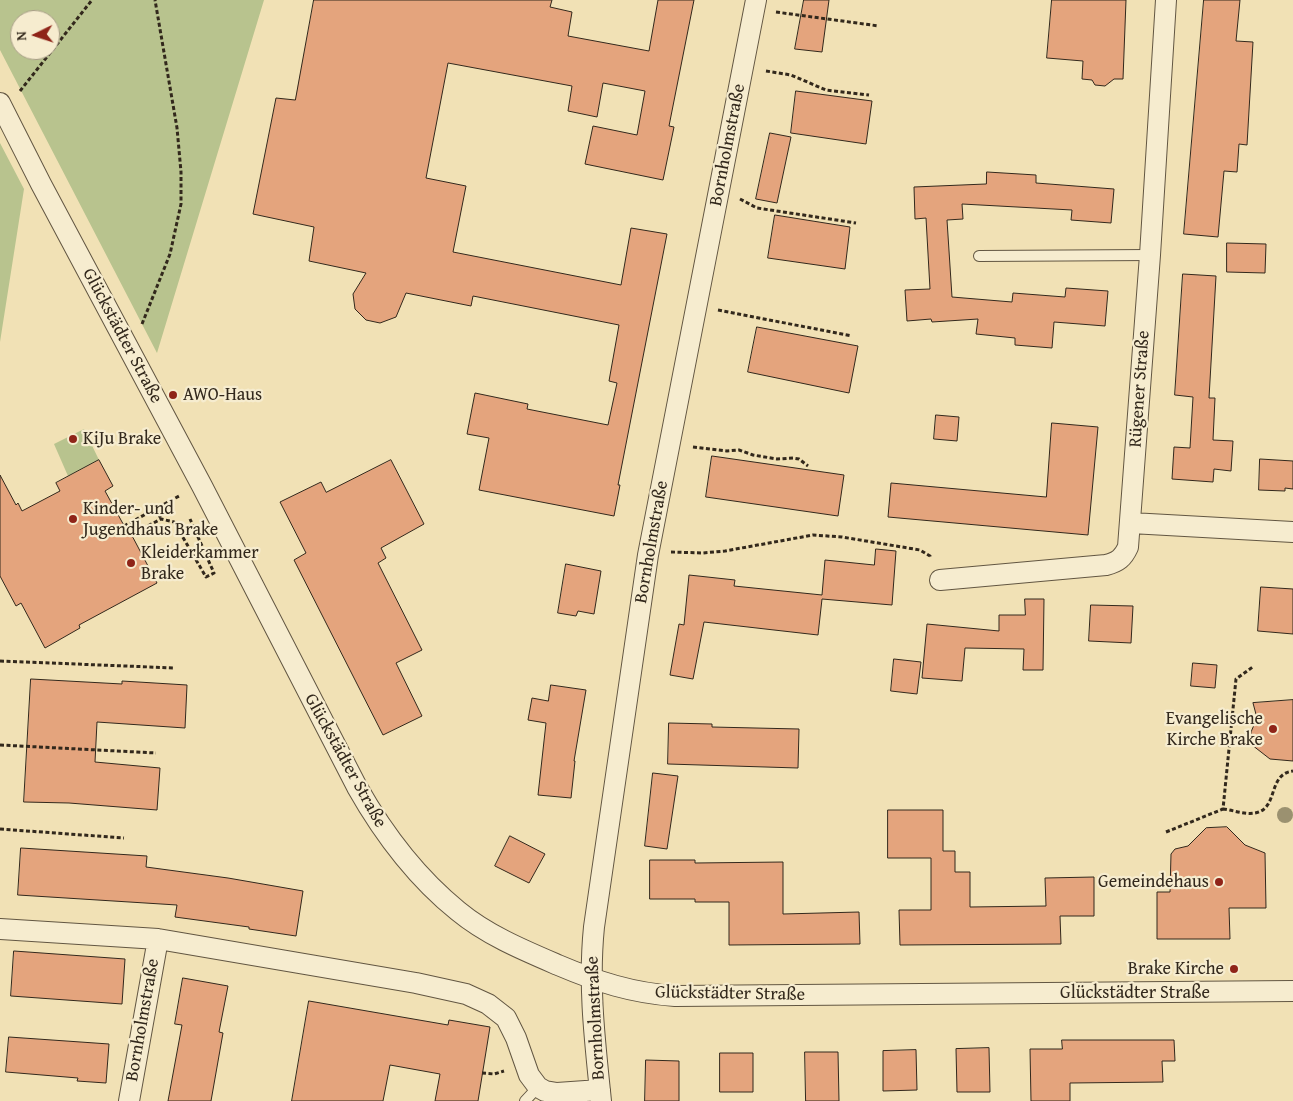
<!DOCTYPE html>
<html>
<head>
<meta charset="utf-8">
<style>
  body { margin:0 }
  #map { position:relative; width:1293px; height:1101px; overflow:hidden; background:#f1e1b5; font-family:"Gentium Book Plus",serif }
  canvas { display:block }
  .north { position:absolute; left:10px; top:10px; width:50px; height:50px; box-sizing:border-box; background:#f6eccf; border:1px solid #a89e87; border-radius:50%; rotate:266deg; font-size:14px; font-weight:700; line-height:20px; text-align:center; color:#32281c }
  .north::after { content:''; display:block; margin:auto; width:18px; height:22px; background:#8f2418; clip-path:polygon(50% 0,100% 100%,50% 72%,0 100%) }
</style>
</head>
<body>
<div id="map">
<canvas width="1293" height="1101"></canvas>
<div class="north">N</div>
</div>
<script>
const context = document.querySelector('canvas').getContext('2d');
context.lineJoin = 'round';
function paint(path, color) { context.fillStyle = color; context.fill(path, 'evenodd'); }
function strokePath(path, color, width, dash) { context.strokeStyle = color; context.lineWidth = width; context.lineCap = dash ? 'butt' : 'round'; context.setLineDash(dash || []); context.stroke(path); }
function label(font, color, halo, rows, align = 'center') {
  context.font = font + ' "Gentium Book Plus",serif'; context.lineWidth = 4.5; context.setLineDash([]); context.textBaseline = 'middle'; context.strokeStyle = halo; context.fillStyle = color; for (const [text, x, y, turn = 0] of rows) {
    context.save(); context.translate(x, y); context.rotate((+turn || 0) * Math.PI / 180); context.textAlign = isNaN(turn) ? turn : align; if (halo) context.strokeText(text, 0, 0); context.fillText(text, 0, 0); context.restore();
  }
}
const green = new Path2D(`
  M0,0H264L157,353L0,50ZM20,20H50V50H20Z
  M0,143L24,189L0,342Z
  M84,429L99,460L68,476L54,444Z`);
const building = new Path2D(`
  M314,0H552L550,7L572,12L568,36L649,51L658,0H694L669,126L674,127L663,180L585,164L593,126L637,135L645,91L603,83L597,117L568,111L572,86L448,63L426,178L466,186L453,252L621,285L631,228L667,234L618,485H620L614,516L479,490L489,438L467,434L475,393L528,404L527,409L608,425L617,383L609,381L619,325L473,296L471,306L406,293L396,317L380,323L366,320L355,309L353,294L366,273L309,261L314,227L253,214L276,98L295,100Z
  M804,0H829L822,52L795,49Z
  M1052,0H1126L1123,79H1114L1105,86L1095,85L1092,80L1082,79L1083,61L1047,58Z
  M1204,0H1240L1236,41L1253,42L1247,145L1239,144L1237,172L1224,171L1218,237L1184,234Z
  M796,91L872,101L866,144L791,133Z
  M770,133L791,137L777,203L756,199Z
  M987,172L1036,175V183L1114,189L1111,223L1071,220L1072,210L962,204L963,219L947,220L952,297L1012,302L1013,293L1065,297L1066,288L1108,291L1105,326L1054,322L1052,348L1015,345V338L976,334L978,319L932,322L931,319L907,321L905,290L930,289L926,218L915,219L914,187L986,184Z
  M775,215L850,227L845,269L768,258Z
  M1227,243L1266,244L1265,273L1227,272Z
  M1183,274L1216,276L1209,398H1215L1213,440L1233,441L1231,471L1214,469L1213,482L1172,479L1174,447L1190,448L1193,397L1175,395Z
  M757,327L858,346L849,393L748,372Z
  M936,415L959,417L957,441L934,439Z
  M1052,423L1098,427L1088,535L888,517L891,483L1046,497Z
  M712,456L844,475L838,516L706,497Z
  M1260,459L1293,461V489L1285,488V491L1259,490Z
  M99,460L113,486L105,491L127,531L129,530L157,583L79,625L80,628L45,648L21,603L16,606L0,576V475L16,505L18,503L22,511L60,491L56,483Z
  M391,460L424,524L381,548L386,558L378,563L422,650L396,663L422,716L383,735L294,560L306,553L280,502L321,482L326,492Z
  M876,549L896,551L892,605L822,599L818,635L704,622L693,679L670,675L679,624L684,625L689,575L735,580L734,586L822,595L825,560L874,565Z
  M566,564L601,571L594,614L578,611L576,616L558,613Z
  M1261,587L1293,589V634L1258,631Z
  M1025,599H1044L1043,670H1023L1024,649L965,648L962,681L922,678L927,624L999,631V615H1025Z
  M1091,605L1133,606L1131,643L1089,641Z
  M894,659L921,662L917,694L891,691Z
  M1193,663L1217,665L1215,688L1191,686Z
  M31,679L122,684V681L187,685L185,728L97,722L95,762L160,768L157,810L69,803L24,802Z
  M551,685L586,690L574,761H575L571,798L538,795L546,723L528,720L532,698L548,701Z
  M1293,700V761L1270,759L1252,745L1251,732L1257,718L1253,703Z
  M669,723L712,724V727L799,729L798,768L668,764Z
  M653,773L678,776L667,849L645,846Z
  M888,810H943V851H955V872H970V907L1046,906L1045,878L1094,877V916H1060L1061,944L900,945L899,910H931V858H888Z
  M1227,827L1245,845L1265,853L1266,908H1229L1230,939H1157V892H1170L1171,854L1175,849L1188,846L1206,828Z
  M510,836L545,854L529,883L495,866Z
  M21,848L147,856L146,867L228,878L303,891L296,936L249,929V927L175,917L177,905L18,895Z
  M650,860H695V863L783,862V914L859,912L860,944L729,945V902H695V899H650Z
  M14,951L125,959L122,1004L11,996Z
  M183,978L228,986L219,1032L223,1033L211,1101H168L182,1025L175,1024Z
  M309,1001L448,1025L449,1020L490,1027L478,1101H435L440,1074L390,1065L383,1101H292Z
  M9,1037L109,1044L106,1083L77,1081L78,1078L6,1072Z
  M1062,1040H1174L1175,1061H1162L1163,1082L1070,1083V1101H1031L1030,1049H1062Z
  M989,1048L990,1092H957L956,1049Z
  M916,1050L917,1090L883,1091V1051Z
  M805,1052H838L839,1101H806Z
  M720,1053H753V1092H720Z
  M646,1060L679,1061V1101H645Z`);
const path = new Path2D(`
  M776,12L879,26
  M766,71L791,75L826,90L869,95
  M20,91L92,0
  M740,199L757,208L856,223
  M718,310L852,336
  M142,324L170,254L181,204V172L177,128L155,0
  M693,447L727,451L739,450L753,455L777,459L793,458L799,459L808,466
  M156,508L161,519
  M124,526L181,495
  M131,535L161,519L174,522L206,577L214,573L190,519
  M671,552L703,553L725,551L813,535L842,537L920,550L930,556L931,559
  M0,661L175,668
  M0,745L156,753
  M1223,809C1233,810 1245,815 1255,813C1279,809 1267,774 1293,771
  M0,829L124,838
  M1166,832L1223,809L1236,679L1254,666
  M1150,884H1175
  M482,1073L494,1074L504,1071`);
const lane = new Path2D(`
  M979,256L1150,255
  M525,1101L538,1087`);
const street = new Path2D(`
  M0,103L41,184L202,486L357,787C383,833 416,877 458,911C487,935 523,950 558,965C598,982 632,993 675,996L1293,991
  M1131,523L1293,532
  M940,580L1106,565C1118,562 1123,558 1128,547L1150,255L1166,0
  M0,929L158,939L416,983L466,994L488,1004L506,1018L516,1038L529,1075L538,1087L545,1091L557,1093L600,1090
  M129,1101L158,939
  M601,1101C595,1042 588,986 594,927L648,555L756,0`);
const trees = [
  [1285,815]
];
const markers = [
  [173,395,5,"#8f2418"],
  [73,439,5,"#8f2418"],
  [73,519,5,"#8f2418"],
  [131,563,5,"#8f2418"],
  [1273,729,5,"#8f2418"],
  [1219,882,5,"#8f2418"],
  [1234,969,5,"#8f2418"]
];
const streetNames = [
  ["Bornholmstraße",728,145,-79],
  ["Glückstädter Straße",122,336,62],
  ["Rügener Straße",1140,389,-86],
  ["Bornholmstraße",652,542,-80],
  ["Glückstädter Straße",345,761,61],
  ["Glückstädter Straße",1135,993],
  ["Glückstädter Straße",730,994,1],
  ["Bornholmstraße",596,1018,-93],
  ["Bornholmstraße",143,1020,-80]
];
const poiNames = [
  ["AWO-Haus",183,395],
  ["KiJu Brake",83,439],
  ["Kinder- und",83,509],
  ["Jugendhaus Brake",83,530],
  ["Kleiderkammer",141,553],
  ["Brake",141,574],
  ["Evangelische",1263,719,"right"],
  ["Kirche Brake",1263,740,"right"],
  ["Gemeindehaus",1209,882,"right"],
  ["Brake Kirche",1224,969,"right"]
];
paint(green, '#b8c38e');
paint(building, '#e4a47d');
strokePath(building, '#32281c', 1);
strokePath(lane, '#625642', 12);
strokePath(street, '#625642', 22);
strokePath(path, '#32281c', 3, [4, 2.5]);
strokePath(lane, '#f6eccf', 10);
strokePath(street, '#f6eccf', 20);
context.fillStyle = '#9b9170';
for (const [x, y] of trees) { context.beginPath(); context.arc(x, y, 8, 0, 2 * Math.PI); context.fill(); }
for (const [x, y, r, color] of markers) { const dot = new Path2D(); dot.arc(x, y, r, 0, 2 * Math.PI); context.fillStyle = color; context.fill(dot); strokePath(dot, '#f6eccf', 2); }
label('18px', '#32281c', '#f6eccf', streetNames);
label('18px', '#32281c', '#f6eccf', poiNames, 'left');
</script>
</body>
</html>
